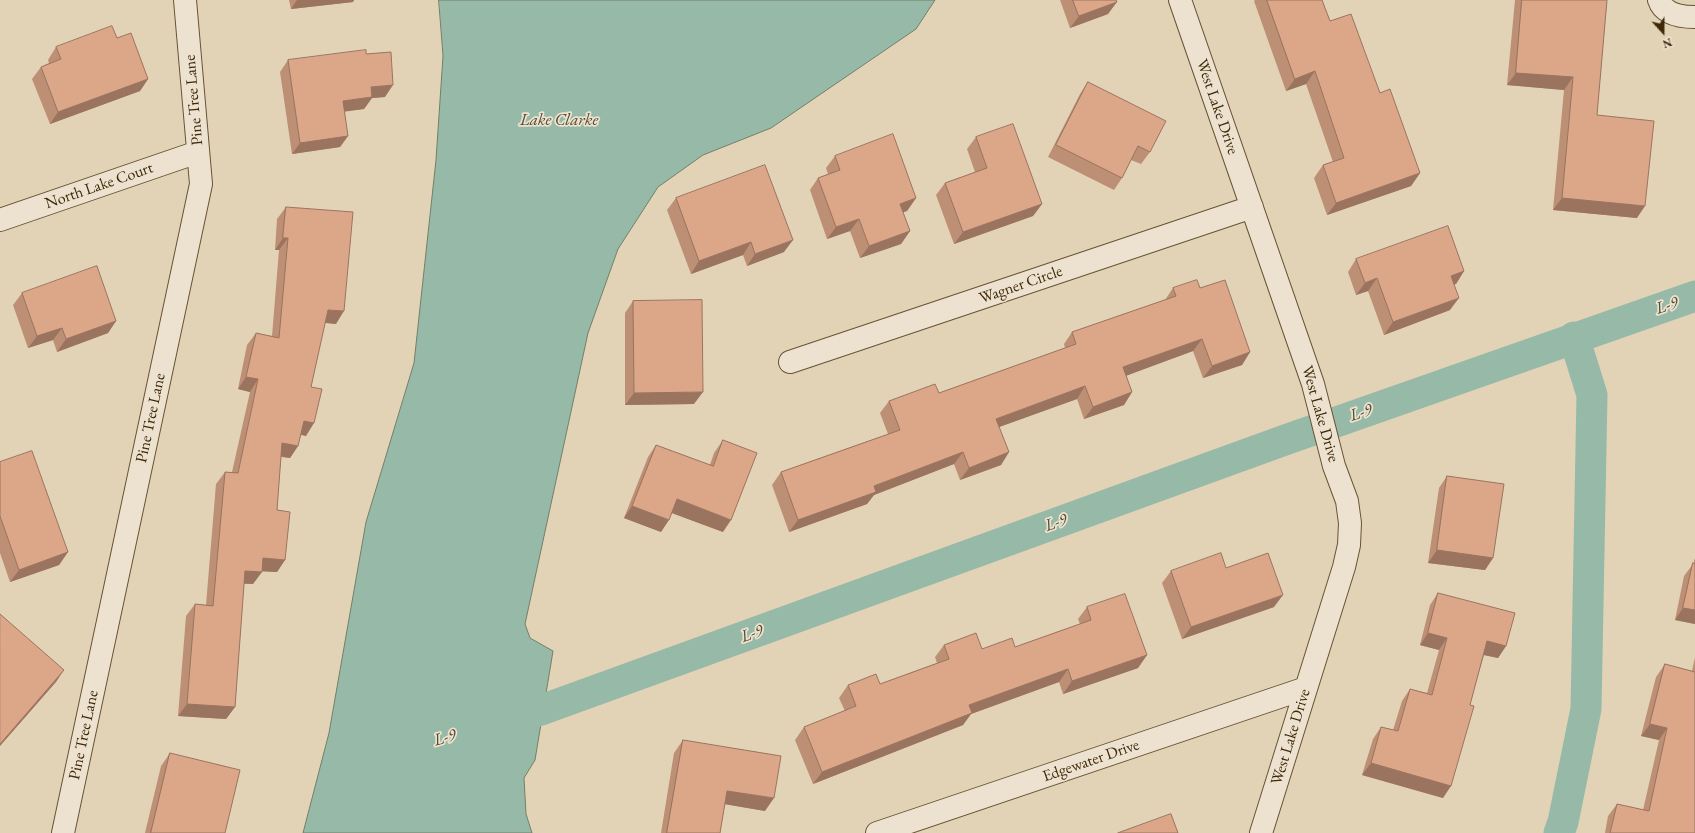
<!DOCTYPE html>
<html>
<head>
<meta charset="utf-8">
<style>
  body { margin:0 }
  #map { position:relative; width:1695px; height:833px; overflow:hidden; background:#e3d3b6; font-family:"EB Garamond",serif }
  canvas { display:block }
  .north { position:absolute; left:1643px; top:12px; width:40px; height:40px; -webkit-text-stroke:3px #ede2d0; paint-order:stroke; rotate:159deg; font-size:11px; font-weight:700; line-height:16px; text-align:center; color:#3d2807 }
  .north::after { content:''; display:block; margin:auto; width:14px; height:18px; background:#3d2807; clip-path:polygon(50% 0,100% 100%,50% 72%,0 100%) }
</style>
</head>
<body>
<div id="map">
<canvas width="1695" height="833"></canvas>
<div class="north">N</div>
</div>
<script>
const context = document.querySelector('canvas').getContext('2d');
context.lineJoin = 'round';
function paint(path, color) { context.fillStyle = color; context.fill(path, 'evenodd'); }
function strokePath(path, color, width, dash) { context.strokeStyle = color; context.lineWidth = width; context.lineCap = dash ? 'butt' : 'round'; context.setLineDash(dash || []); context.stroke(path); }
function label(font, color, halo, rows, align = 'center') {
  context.font = font + ' "EB Garamond",serif'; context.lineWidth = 3.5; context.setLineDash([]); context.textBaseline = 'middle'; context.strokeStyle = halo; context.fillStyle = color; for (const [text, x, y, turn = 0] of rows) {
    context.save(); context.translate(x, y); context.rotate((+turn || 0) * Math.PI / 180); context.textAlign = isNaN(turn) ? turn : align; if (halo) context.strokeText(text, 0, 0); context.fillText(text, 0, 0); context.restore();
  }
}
const water = new Path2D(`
  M439,0H935L916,29L771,128L703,155L658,187L618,249L588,333L525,624L530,638L553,651L535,760L524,778L526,814L532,833H303L329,733L366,522L414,363L436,160L443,56Z`);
const canal = new Path2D(`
  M503,721L544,709L1285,440L1695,296
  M1559,833L1563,822L1586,709L1592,395L1574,337`);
const minor = new Path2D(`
  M1180,0L1313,384L1334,466L1347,501L1350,523L1349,545L1344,567L1261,833
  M1659,0C1664,15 1682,17 1695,17
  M0,220L198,152
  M790,362L1252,207
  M63,833L201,184L185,0
  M877,833L1306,688`);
const wall = new Path2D(`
  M289,0H354L353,2L291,9Z
  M1060,0H1116L1108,14L1070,28Z
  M1255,0H1322L1330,21L1380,93L1420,173L1411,186L1327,215L1314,178L1323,165L1333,162L1306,84L1286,91L1254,1Z
  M1515,0H1607L1597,115L1637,218L1553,210L1564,90L1507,85Z
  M117,38L148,79L140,91L50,124L32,79L41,67L49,63L48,60L56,47Z
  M366,54L385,97L372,98L364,109L344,111L348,136L340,147L292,154L280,72L288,60Z
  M1088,82L1150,152L1141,164L1131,160L1122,178L1114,190L1048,157L1080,94Z
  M976,137L1042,204L1033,216L954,244L936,195L945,183L975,172L967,149Z
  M835,156L916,198L907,211L903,212L910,231L901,244L860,258L850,231L827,239L810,190L818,178L828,174L826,168Z
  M676,198L784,252L747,266L743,255L691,274L667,210Z
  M286,207L336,324L325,323L311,387L306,436L301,435L298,446L290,458L281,457L277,510L285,560L277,572L262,571L253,584H244L235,707L226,719L178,716L186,616L195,604L206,605L216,484L225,472H232L250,392L238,389L247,345L256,333L272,336L279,250H275L277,219Z
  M1356,259L1464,271L1456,284H1454L1450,310L1384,335L1368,291L1356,295L1348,272Z
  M1173,288H1200L1250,352L1242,365L1203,378L1193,351L1126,375L1132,392L1124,405L1084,419L1077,399L999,427L1009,452L1001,465L960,480L954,464L874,495L867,504L789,532L772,485L781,472L888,434L880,413L889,401L939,393L1065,348L1064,344L1072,332L1165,300Z
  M22,293L116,321L108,333L57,352L53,340L28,348L13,305Z
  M633,301L694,404L625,405V313Z
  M723,440V532L672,513L661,532L624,518L648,457L656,445L710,465L714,453Z
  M0,462L68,552L59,565L10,582L0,553Z
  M1447,476L1493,558L1485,570L1428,563L1439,488Z
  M1695,558V624L1675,620L1684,576L1693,564Z
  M1226,568L1274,607L1182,639L1162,583L1171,571Z
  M1438,593L1506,646L1498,658L1484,655L1443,798L1362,775L1373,739L1381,727L1393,730L1402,701L1410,689L1427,693L1439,650L1420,645L1430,605Z
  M1087,607L1147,655L1138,668L1063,694L1059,682L971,714L963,725L813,784L795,740L804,727L845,711L839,698L848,685L880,684L937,663L935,657L944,645L982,649L1015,647L1080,624L1078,619Z
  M1695,657V833H1605L1608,816L1617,804L1643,810L1659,740L1641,736L1656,677L1665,664L1692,671Z
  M683,740L765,811L725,804L720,833H661L674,753Z
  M170,753L225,833H145L161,766Z`);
const shadedWall = new Path2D(`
  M297,0H354L353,2L291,9Z
  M1117,2L1108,14L1070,28L1079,16Z
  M1315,71L1306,84L1286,91L1295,79Z
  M1516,73L1573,77L1564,90L1507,85Z
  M148,79L140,91L50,124L58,112Z
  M393,85L385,97L372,98L364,109L335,113L343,101L371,87Z
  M348,136L340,147L292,154L300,143Z
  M1420,173L1411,186L1327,215L1336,203Z
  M916,198L907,211L891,216L900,204Z
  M1562,198L1645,206L1637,218L1553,210Z
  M1042,204L1033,216L954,244L963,232Z
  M859,219L850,231L827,239L836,227Z
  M910,231L901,244L860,258L869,246Z
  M283,238H288L279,250H275Z
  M793,240L784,252L747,266L755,254Z
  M751,242L743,255L691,274L699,261Z
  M1464,271L1456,284L1442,289L1451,276Z
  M1377,278L1368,291L1356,295L1365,283Z
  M1459,298L1450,310L1384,335L1393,322Z
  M328,310L344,311L336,324L319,322Z
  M116,321L108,333L57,352L66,339Z
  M62,328L53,340L28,348L37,336Z
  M1202,339L1193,351L1115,380L1123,367Z
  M1250,352L1242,365L1203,378L1212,366Z
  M246,377L258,379L250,392L238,389Z
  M1085,386L1077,399L988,431L996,419Z
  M703,392L694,404L625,405L634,393Z
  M1132,392L1124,405L1084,419L1093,407Z
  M304,421L314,423L306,436L295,433Z
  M282,443L298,446L290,458L273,455Z
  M963,452L954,464L874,495L867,504L789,532L798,520L874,486Z
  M1009,452L1001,465L960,480L969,468Z
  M677,499L731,520L723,532L669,512Z
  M632,506L669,520L661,532L624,518Z
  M1437,550L1493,558L1485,570L1428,563Z
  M68,552L59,565L10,582L19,570Z
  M263,558L285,560L277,572L254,571Z
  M245,571L262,572L253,584L237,583Z
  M1283,595L1274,607L1182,639L1191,627Z
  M1683,608L1695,610V624L1675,620Z
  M1428,633L1447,638L1439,650L1420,645Z
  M1487,641L1506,646L1498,658L1479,654Z
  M1147,655L1138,668L1063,694L1072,681Z
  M1068,669L1059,682L971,714L963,725L813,784L822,772L969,705Z
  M64,670L56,682L0,746V744Z
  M187,704L235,707L226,719L178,716Z
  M1650,724L1667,728L1659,740L1641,736Z
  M1371,763L1451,786L1443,798L1362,775Z
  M727,791L774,798L765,811L718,803Z`);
const building = new Path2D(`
  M1073,0H1116L1117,2L1079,16Z
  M1267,0H1322L1330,21L1351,14L1380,93L1390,89L1420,173L1336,203L1323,165L1344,158L1315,71L1295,79Z
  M1522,0H1607L1597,115L1654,121L1645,206L1562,198L1573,77L1516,73Z
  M112,26L117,38L131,33L148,79L58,112L41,67L61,59L56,47Z
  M366,50V54L391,52L393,85L371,87L372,97L343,101L348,136L300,143L288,60Z
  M1088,82L1166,121L1150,152L1138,146L1122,178L1056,145Z
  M1013,124L1042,204L963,232L945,183L987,168L976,137Z
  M893,134L916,198L900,204L910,231L869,246L859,219L836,227L818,178L840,170L835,156Z
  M765,165L793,240L755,254L751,242L699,261L676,198Z
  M286,207L353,212L344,311L328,310L311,387L322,389L314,423L304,421L298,446L282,443L277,510L290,512L285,560L263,558L262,572L245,571L235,707L187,704L195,604L213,606L225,472L238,473L258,379L246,377L256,333L279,338L288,238H283Z
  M1448,226L1464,271L1451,276L1459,298L1393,322L1377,278L1365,283L1356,259Z
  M97,266L116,321L66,339L62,328L37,336L22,293Z
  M1197,280L1200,288L1225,280L1250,352L1212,366L1202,339L1123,367L1132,392L1093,407L1085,386L996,419L1009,452L969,468L963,452L874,486L876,492L798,520L781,472L900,430L889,401L935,384L939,393L1076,344L1072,332L1176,296L1173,288Z
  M702,300L703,392L634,393L633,301Z
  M723,440L757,453L731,520L677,499L669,520L632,506L656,445L713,466Z
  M32,451L68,552L19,570L0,516V462Z
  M1447,476L1504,484L1493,558L1437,550Z
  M1221,553L1226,568L1268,553L1283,595L1191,627L1171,571Z
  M1693,563L1695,564V610L1683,608Z
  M1438,593L1515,613L1506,646L1487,641L1470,705L1474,706L1451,786L1371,763L1381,727L1398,731L1410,689L1432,695L1447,638L1428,633Z
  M1125,594L1147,655L1072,681L1068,669L969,705L972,713L822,772L804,727L856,706L848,685L876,674L880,684L949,659L944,645L976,633L982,649L1012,638L1015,647L1091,620L1087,607Z
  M0,614L64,670L0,744Z
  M1665,664L1695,672V833H1610L1617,804L1649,811L1667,728L1650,724Z
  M683,740L781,756L774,798L727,791L720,833H667Z
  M170,753L240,770L225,833H151Z
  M1171,814L1178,833H1118Z`);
const streetNames = [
  ["Pine Tree Lane",194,100,-95],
  ["West Lake Drive",1217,107,71],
  ["North Lake Court",99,186,-19],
  ["Wagner Circle",1021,285,-19],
  ["West Lake Drive",1320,414,74],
  ["Pine Tree Lane",151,418,-78],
  ["Pine Tree Lane",84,735,-78],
  ["West Lake Drive",1291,737,-73],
  ["Edgewater Drive",1091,761,-19]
];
const waterNames = [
  ["Lake Clarke",559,120],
  ["L-9",1667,306,-19],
  ["L-9",1361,413,-19],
  ["L-9",1056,523,-20],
  ["L-9",752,634,-20],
  ["L-9",445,738,-17]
];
paint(water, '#96b9a8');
strokePath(water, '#727f68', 1);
strokePath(canal, '#96b9a8', 31);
strokePath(minor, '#665333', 24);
strokePath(minor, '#ede2d0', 22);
paint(wall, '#bd8f75');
paint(shadedWall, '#9a745f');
paint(building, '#dca688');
strokePath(building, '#9a745f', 1);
label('16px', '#3d2807', '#ede2d0', streetNames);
label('italic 17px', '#534c2f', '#ede2d0', waterNames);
</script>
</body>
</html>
